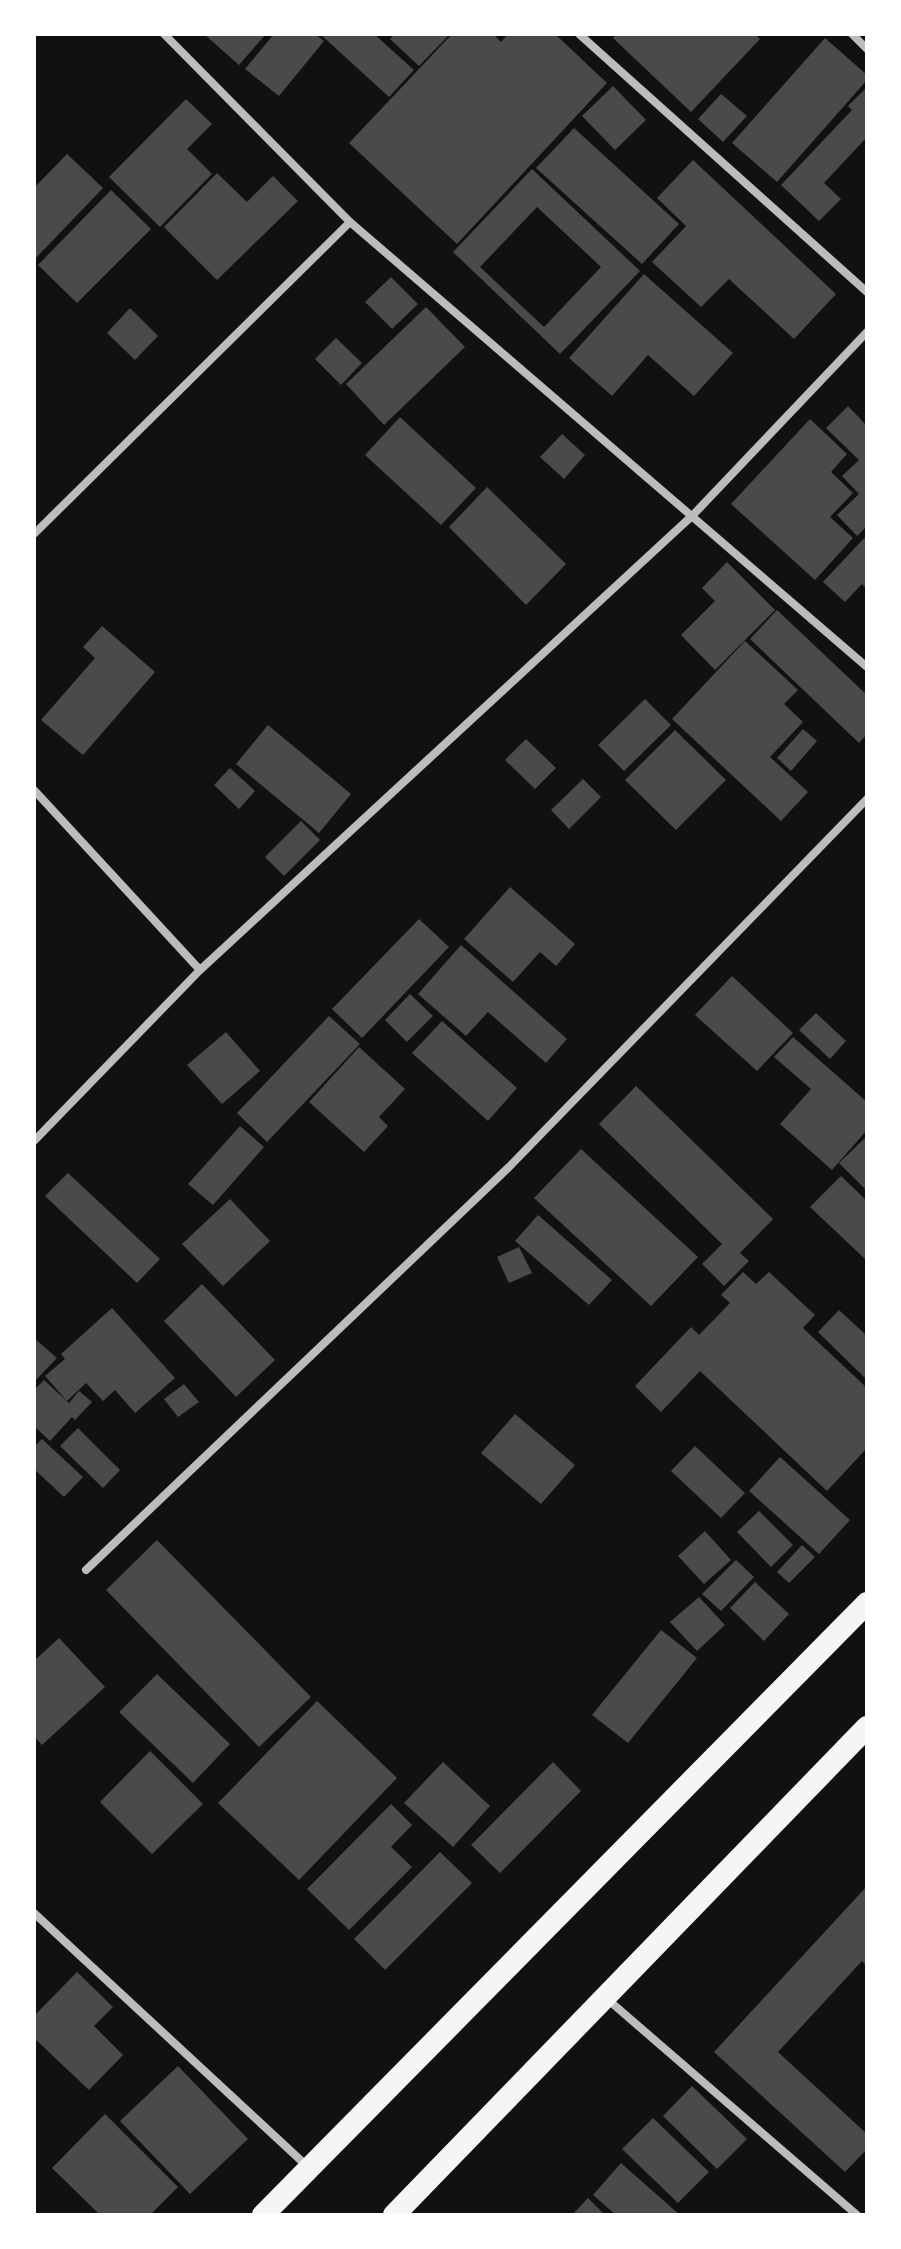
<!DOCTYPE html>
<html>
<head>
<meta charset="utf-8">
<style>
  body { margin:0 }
  #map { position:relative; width:901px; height:2249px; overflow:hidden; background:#111; font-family:"Varela Round",sans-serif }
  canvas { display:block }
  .frame { position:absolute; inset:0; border:36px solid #fff; pointer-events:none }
</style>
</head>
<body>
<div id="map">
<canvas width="901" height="2249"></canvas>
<div class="frame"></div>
</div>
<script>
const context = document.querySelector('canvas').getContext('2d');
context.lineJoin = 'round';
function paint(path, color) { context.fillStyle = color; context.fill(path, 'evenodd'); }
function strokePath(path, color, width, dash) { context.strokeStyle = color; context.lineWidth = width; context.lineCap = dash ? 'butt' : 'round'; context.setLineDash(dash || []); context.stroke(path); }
const building = new Path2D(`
  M204,34H266L239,65Z
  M274,34H315L324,41L279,96L245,69Z
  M320,34H374L414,70L389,97Z
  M395,34H450L419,66L390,39Z
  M452,34H493L501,42L508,34H555L607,83L457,244L349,143Z
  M617,34H755L760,39L691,112L613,38Z
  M825,38L867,75V80L777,182L732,143Z
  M613,86L646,120L615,150L582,116Z
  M867,87V137L824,183L841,199L819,221L781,185L852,110L848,106Z
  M721,94L747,116L723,142L698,119Z
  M186,99L212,124L187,149L212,174L160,227L109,177Z
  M574,128L679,224L642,264L536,168Z
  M67,154L103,188L34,260V188Z
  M693,160L836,294L794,339L729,279L701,307L652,262L686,226L657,198Z
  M532,169L640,271L560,354L453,252ZM537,207L601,267L544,327L480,267Z
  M217,173L247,202L273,176L298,201L217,280L164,227Z
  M111,190L151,229L77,303L38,265Z
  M644,274L733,353L694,396L648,355L612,396L569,358Z
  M391,277L418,304L392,329L365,302Z
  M426,307L465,347L384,425L346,384Z
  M130,308L158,336L135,360L107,333Z
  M336,338L362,363L341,385L315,359Z
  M848,406L867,426V526L857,536L837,515L859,494L842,476L859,460L826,428Z
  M400,417L476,488L441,525L365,455Z
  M810,419L847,454L831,472L853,493L830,517L853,538L815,580L731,504Z
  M562,434L585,455L564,479L540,457Z
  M487,487L566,564L526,605L449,527Z
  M867,535V589L862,584L845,602L823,582Z
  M727,562L775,610L715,670L681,635L715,601L702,588Z
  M777,610L867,695V734L859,743L750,639Z
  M102,626L155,672L83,755L41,720L95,658L83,647Z
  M745,641L798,690L784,704L803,722L770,757L808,792L781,821L672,719Z
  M645,699L671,725L624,771L598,745Z
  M268,725L351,794L319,833L236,764Z
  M803,729L817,741L791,771L777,758Z
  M675,730L726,780L676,830L625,780Z
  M526,739L556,768L535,789L505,760Z
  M230,768L255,791L239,809L214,785Z
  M583,779L601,797L569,829L551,810Z
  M301,821L320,840L284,876L265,857Z
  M510,887L575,944L556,966L540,952L513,982L464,939Z
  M419,919L449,947L362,1038L332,1009Z
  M461,945L567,1039L546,1063L488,1012L466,1036L418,994Z
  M732,976L793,1033L757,1071L695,1015Z
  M410,994L433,1016L407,1042L385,1020Z
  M816,1013L846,1041L830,1059L799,1030Z
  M329,1016L360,1044L267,1142L237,1113Z
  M442,1021L517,1088L488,1121L412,1053Z
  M226,1032L260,1071L222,1104L187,1065Z
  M793,1037L867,1102V1130L832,1170L780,1124L811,1089L774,1057Z
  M359,1047L405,1089L379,1117L388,1126L364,1152L309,1102Z
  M636,1086L773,1219L740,1253L749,1261L724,1286L702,1264L722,1244L599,1124Z
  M240,1126L264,1147L213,1205L188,1184Z
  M867,1136V1191L839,1163Z
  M581,1149L698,1257L651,1306L534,1198Z
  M68,1173L160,1259L137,1283L45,1196Z
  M841,1176L867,1201V1256L865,1259L810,1207Z
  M230,1199L270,1241L223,1286L182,1244Z
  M538,1215L612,1280L589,1305L515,1241Z
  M519,1247L532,1273L509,1283L497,1257Z
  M743,1272L756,1284L769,1272L815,1315L803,1328L867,1388V1448L827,1491L700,1371L661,1412L635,1386L691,1327L699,1335L730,1303L721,1295Z
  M202,1284L275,1360L236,1397L164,1321Z
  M112,1308L175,1378L135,1413L115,1390L103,1401L86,1383L67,1401L45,1376L65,1359L61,1354Z
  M839,1310L867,1336V1380L818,1332Z
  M34,1338L57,1358L35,1381L34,1380Z
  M44,1380L70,1404L69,1403L79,1391L92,1402L75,1420L72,1417L50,1441L34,1426V1390Z
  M184,1384L199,1402L178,1417L164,1399Z
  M515,1414L575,1465L541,1504L481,1453Z
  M78,1428L120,1470L103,1488L60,1446Z
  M42,1439L83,1477L64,1497L34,1469V1447Z
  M695,1446L745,1493L721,1518L671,1471Z
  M780,1457L850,1520L819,1554L749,1491Z
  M759,1511L793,1545L771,1567L737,1532Z
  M705,1531L731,1560L704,1584L678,1556Z
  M157,1540L311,1697L259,1747L106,1590Z
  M802,1545L815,1557L789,1583L777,1572Z
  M736,1560L754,1577L721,1611L702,1594Z
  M755,1582L789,1614L764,1641L730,1608Z
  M699,1597L725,1625L697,1651L670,1622Z
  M661,1630L697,1658L628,1743L592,1715Z
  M59,1638L105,1687L42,1745L34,1736V1661Z
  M157,1674L230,1744L193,1783L119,1712Z
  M317,1701L397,1778L299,1880L218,1803Z
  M150,1751L203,1804L152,1854L100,1802Z
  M443,1762L490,1806L453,1847L404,1803Z
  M553,1762L581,1791L500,1873L471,1845Z
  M391,1804L412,1825L391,1847L412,1867L349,1930L307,1889Z
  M440,1852L472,1883L385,1970L354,1939Z
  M867,1886V1966L862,1961L778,2052L867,2134V2149L845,2172L714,2052Z
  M77,1972L113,2007L94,2026L123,2055L89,2090L34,2038V2016Z
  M178,2066L248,2139L190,2194L120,2121Z
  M692,2086L747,2139L717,2169L663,2116Z
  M105,2114L178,2187L150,2215H100L52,2168Z
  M653,2118L709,2172L678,2203L622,2149Z
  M621,2163L680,2215H616L593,2195Z
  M588,2198L605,2215H572Z`);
const minor = new Path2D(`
  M164,34L350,222L867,667
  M579,34L867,292
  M852,34L867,49
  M34,534L350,222
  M34,790L200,970
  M34,1141L200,970L693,515L867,332
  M86,1570L509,1167L867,799
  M34,1913L308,2167
  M606,1998L857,2215`);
const trunk = new Path2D(`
  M263,2215L867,1603
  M394,2215L867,1727`);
paint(building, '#4a4a4a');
strokePath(minor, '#bcbcbc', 8);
strokePath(trunk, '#f5f5f5', 22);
</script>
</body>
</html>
